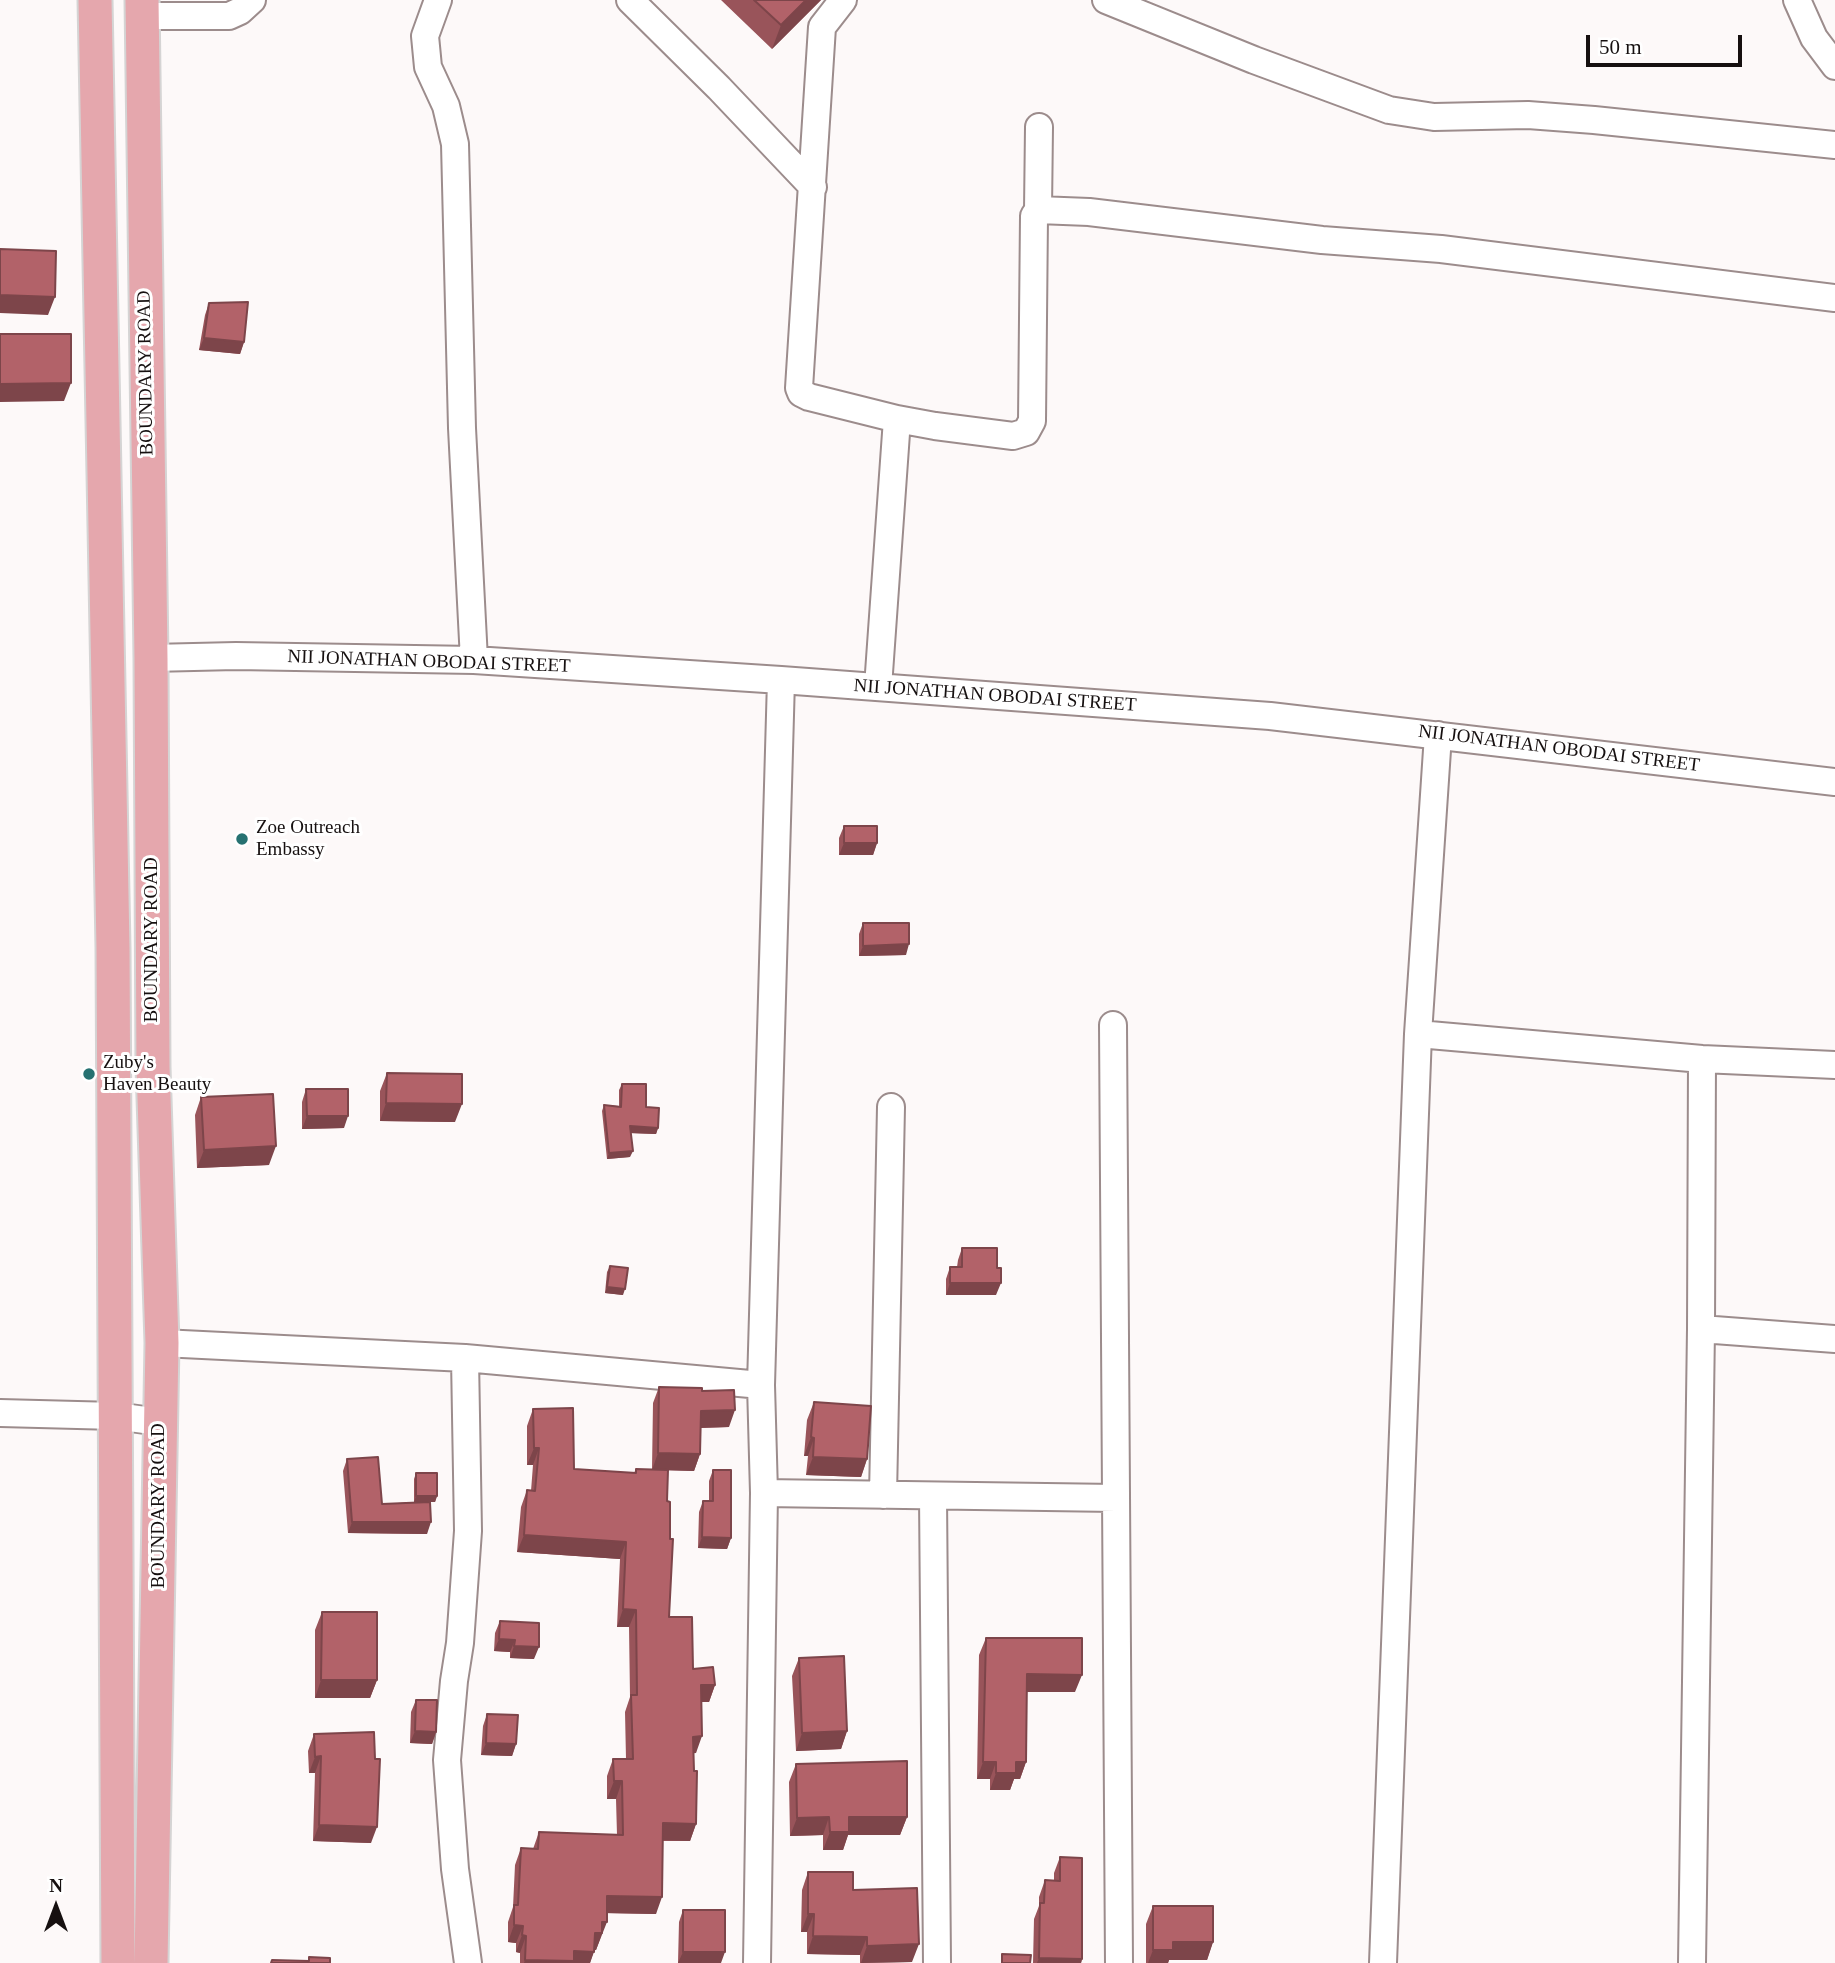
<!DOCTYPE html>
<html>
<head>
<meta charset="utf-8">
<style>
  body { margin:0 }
  #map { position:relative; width:1835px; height:1963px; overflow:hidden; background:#fdf9f9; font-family:"Times New Roman",serif }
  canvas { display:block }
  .north { position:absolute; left:21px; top:1872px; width:70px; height:70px; -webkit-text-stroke:5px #fff; paint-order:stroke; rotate:0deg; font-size:19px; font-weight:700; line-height:28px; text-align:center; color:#161010 }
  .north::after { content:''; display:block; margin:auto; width:24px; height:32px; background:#161010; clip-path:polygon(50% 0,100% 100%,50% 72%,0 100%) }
  .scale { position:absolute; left:1586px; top:35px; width:156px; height:32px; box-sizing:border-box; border:4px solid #161010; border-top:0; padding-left:9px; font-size:21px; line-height:24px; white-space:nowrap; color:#161010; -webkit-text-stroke:5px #fff; paint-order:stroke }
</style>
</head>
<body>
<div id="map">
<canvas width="1835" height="1963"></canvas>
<div class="north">N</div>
<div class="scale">50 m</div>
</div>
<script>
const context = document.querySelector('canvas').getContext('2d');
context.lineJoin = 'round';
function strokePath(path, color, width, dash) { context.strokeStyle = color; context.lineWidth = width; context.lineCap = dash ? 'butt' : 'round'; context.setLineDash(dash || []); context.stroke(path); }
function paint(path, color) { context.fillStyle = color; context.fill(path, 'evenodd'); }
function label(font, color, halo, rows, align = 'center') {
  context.font = font + ' "Times New Roman",serif'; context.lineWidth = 6; context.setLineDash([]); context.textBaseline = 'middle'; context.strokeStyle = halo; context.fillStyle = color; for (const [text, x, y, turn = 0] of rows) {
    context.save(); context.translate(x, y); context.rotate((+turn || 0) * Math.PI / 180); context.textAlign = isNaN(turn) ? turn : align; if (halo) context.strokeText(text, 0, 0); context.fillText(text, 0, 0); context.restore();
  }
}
const minor = new Path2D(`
  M438,0L425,36L428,67L446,106L455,144L462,428L474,660
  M630,0L719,88L813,187
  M843,0L822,27L799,388L801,393L809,397L897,419L878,687
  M1106,0L1254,60L1389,110L1434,117L1528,115L1594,120L1835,145
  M1797,0L1814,38L1835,66
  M142,16H229L240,11L252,0
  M1038,210L1039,127
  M897,419L935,426L1013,436L1026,432L1032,421L1034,216L1038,210L1089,212L1322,240L1441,249L1835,298
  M151,658L236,656L474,660L781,680L1270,716L1835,782
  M1113,1025L1119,1963
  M1418,1034L1702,1059L1835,1065
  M1701,1329L1835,1339
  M162,1343L465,1358L761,1385
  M465,1358L468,1531L460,1643L454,1681L447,1760L455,1869L468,1963
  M0,1413L116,1416L159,1422
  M764,1493L1116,1498
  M883,1495L891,1107
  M933,1496L937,1963
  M757,1963L764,1493L761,1385L781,680
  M1383,1963L1418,1034L1438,735
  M1692,1963L1701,1329L1702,1059`);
const major = new Path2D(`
  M95,0L113,947L118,1963
  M142,0L151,658L153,1067L162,1343L151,1963`);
const wall = new Path2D(`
  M721,0H821L772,49Z
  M209,303L244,342L240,354L199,350L205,315Z
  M844,826L877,843L873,855H839V838Z
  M863,923L906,955L859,956V934Z
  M387,1073L455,1122L380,1121V1091Z
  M622,1084L646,1107L658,1128L656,1134L631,1133L630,1157L607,1159L602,1111L604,1105L619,1106V1090Z
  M306,1089L344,1128L302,1129V1102Z
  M201,1097L269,1165L197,1168L195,1115Z
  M962,1248L997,1268L996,1295H946V1279L950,1267H957L958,1260Z
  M610,1266L623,1295L605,1293L607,1272Z
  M659,1387L702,1391L729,1427L701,1428L700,1454L694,1471L668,1470L667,1501L669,1617L693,1669L715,1685L709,1702H701L696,1753H693L696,1824L690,1841H663L656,1914L607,1913L600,1939L596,1950H594L590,1963H520V1953L516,1952V1943L508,1942V1922L513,1907L515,1865L521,1848L533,1849L539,1832L617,1835L616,1799H607V1776L613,1759H626L625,1712L630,1697L629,1627H617L620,1559L517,1552L521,1507L527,1490L531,1491L533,1465H527V1426L533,1409L574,1469L634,1473L636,1469H652L653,1403Z
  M814,1402L867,1459L861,1477L806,1475L808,1456H804L807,1420Z
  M347,1459L382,1504L414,1502V1479L416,1473L437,1496L435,1502H430L427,1534L348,1533L343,1471Z
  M713,1470L731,1538L727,1549L698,1548L699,1512L703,1501H709V1481Z
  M322,1612L377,1680L370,1698H315V1630Z
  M500,1621L534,1659L510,1658V1652L494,1651L495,1633Z
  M986,1638L1075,1692H1027L1026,1762L1020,1779H1014L1010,1790H990V1779H977L979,1655Z
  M799,1658L847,1731L841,1749L796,1751L792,1676Z
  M416,1700L436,1732L432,1744L410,1743L411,1712Z
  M487,1714L516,1744L512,1756L481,1755L483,1726Z
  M314,1734L375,1759L371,1843L313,1841L315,1773H309L308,1751Z
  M796,1764L907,1817L900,1835H848L843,1850H823V1835L790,1836L789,1782Z
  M1060,1857L1082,1959L1081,1963H1033L1034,1919L1039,1906V1897L1045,1880L1054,1881V1873Z
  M808,1872L853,1890L912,1962L860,1963V1955L807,1954V1932H801L802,1890Z
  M1153,1906L1213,1942L1207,1960H1169L1168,1963H1146V1924Z
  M683,1910L721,1963H678L679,1922Z`);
const shadedWall = new Path2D(`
  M806,0H821L772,49L781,25Z
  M0,295L55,297L48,315L0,313Z
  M204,338L244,342L240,354L199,350Z
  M71,383L64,401L0,402V384Z
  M844,843H877L873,855H839Z
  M909,944L906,955L859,956L863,946Z
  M386,1103L462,1104L455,1122L380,1121Z
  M307,1116H348L344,1128L302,1129Z
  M630,1126L658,1128L656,1134L628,1133Z
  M276,1146L269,1165L197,1168L204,1150Z
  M633,1151L630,1157L607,1159L609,1153Z
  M950,1283H1001L996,1295H946Z
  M607,1287L625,1289L623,1295L605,1293Z
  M735,1410L729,1427L695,1428L701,1411Z
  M811,1437L814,1438L808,1456H804Z
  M534,1448H539L533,1465H527Z
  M658,1453L700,1454L694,1471L652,1470Z
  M813,1457L867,1459L861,1477L806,1475Z
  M416,1496H437L435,1502H414Z
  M352,1522H431L427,1534L348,1533Z
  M524,1535L626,1542L620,1559L517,1552Z
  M702,1537L731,1538L727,1549L698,1548Z
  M623,1609L636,1610L629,1627H617Z
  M499,1639L515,1640L510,1652L494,1651Z
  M514,1646L539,1647L534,1659L510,1658Z
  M1027,1674L1082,1675L1075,1692H1020Z
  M321,1680H377L370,1698H315Z
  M701,1685H715L709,1702H694Z
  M415,1731L436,1732L432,1744L410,1743Z
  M847,1731L841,1749L796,1751L802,1733Z
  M702,1736L696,1753L686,1754L693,1737Z
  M486,1743L516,1744L512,1756L481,1755Z
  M321,1756L315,1773H309L315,1757Z
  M983,1762H996L990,1779H977Z
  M1016,1762H1026L1020,1779H1014L1010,1790H990L996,1773Z
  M614,1781H622L616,1799H607Z
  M829,1817L823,1835L790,1836L797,1818Z
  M849,1817H907L900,1835H848L843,1850H823L830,1832Z
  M663,1823L696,1824L690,1841L657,1840Z
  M319,1825L377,1827L371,1843L313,1841Z
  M607,1896L662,1897L656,1914L601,1913Z
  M808,1914H814L807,1932H801Z
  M602,1922H607L596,1950H588L595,1933Z
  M514,1925L523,1926L516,1943L508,1942Z
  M522,1935L526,1936L520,1953L516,1952Z
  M813,1936L867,1937L860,1955L807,1954Z
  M1173,1942H1213L1207,1960H1169L1168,1963H1148L1153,1950Z
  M919,1944L912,1962L861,1963L867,1946Z
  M574,1951L594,1952L590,1963H524L525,1960Z
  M683,1952H725L721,1963H678Z
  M1039,1958L1082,1959L1081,1963H1037Z`);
const building = new Path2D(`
  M754,0H806L781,25Z
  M0,249L56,251L55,297L0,295Z
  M248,302L244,342L204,338L209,303Z
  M0,334H71V383L0,384Z
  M844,826H877V843H844Z
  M863,923H909V944L863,946Z
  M387,1073L462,1074V1104L386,1103Z
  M622,1084H646V1107L659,1108L658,1128L630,1126L633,1151L609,1153L604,1105L621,1107Z
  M306,1089H348V1116H307Z
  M273,1094L276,1146L204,1150L201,1097Z
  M962,1248H997V1268H1001V1283H950V1267H962Z
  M610,1266L628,1268L625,1289L607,1287Z
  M659,1387L702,1388V1391L734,1390L735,1410L701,1411L700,1454L658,1453Z
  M814,1402L871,1406L867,1459L813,1457L814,1438L811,1437Z
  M573,1408L574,1469L636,1473V1469L668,1470L667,1501L670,1502V1539H673L669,1617H692L693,1669L713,1667L715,1685H701L702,1736L693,1737L694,1771H697L696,1824L663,1823L662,1897L607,1896V1922H602V1933H595L594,1952L574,1951V1961L525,1960L526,1936L522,1935L523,1926L514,1925V1905H518L521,1848L538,1849L539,1832L623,1835L622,1781H614L613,1759H633L631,1695H637L636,1610L623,1609L626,1542L524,1535L527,1490L535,1491L539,1448H534L533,1409Z
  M378,1457L382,1504L430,1502L431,1522H352L347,1459Z
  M713,1470H731V1538L702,1537L703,1501H713Z
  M416,1473H437V1496H416Z
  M322,1612H377V1680H321Z
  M500,1621L539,1623V1647L514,1646L515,1640L499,1639Z
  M986,1638H1082V1675L1027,1674L1026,1762H1016V1773H996V1762H983Z
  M844,1656L847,1731L802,1733L799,1658Z
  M416,1700H437L436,1732L415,1731Z
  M487,1714L518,1715L516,1744L486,1743Z
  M374,1732L375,1759H380L377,1827L319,1825L321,1756L315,1757L314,1734Z
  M907,1761V1817H849V1832H830L829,1817L797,1818L796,1764Z
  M1060,1857L1082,1858V1959L1039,1958L1040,1903H1044L1045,1880L1060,1881Z
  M808,1872H853V1890L917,1888L919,1944L867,1946V1937L813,1936L814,1914H808Z
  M1153,1906H1213V1942H1173V1950H1153Z
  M683,1910H725V1952H683Z
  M1002,1954L1031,1955L1030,1963H1002Z
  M309,1957L330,1958V1963H271L272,1960L309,1961Z`);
const markers = [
  [242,839,7,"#267171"],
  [89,1074,7,"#267171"]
];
const streetNames = [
  ["BOUNDARY ROAD",146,373,-91],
  ["NII JONATHAN OBODAI STREET",429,662,2],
  ["NII JONATHAN OBODAI STREET",995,696,4],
  ["NII JONATHAN OBODAI STREET",1559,749,7],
  ["BOUNDARY ROAD",152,940,-90],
  ["BOUNDARY ROAD",159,1506,-90]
];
const poiNames = [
  ["Zoe Outreach",256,828],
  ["Embassy",256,850],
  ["Zuby's",103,1063],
  ["Haven Beauty",103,1085]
];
strokePath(minor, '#9c8c8c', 30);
strokePath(major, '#d5d4d4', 37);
strokePath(minor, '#fff', 26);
strokePath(major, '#e5a7ad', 33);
paint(wall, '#99545a');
paint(shadedWall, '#7d454a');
paint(building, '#b26269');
strokePath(building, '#7d454a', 2);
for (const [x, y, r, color] of markers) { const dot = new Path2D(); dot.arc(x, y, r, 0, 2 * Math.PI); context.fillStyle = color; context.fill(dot); strokePath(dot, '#fff', 2.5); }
label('19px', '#161010', '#fff', streetNames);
label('19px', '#161010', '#fff', poiNames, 'left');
</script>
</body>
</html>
